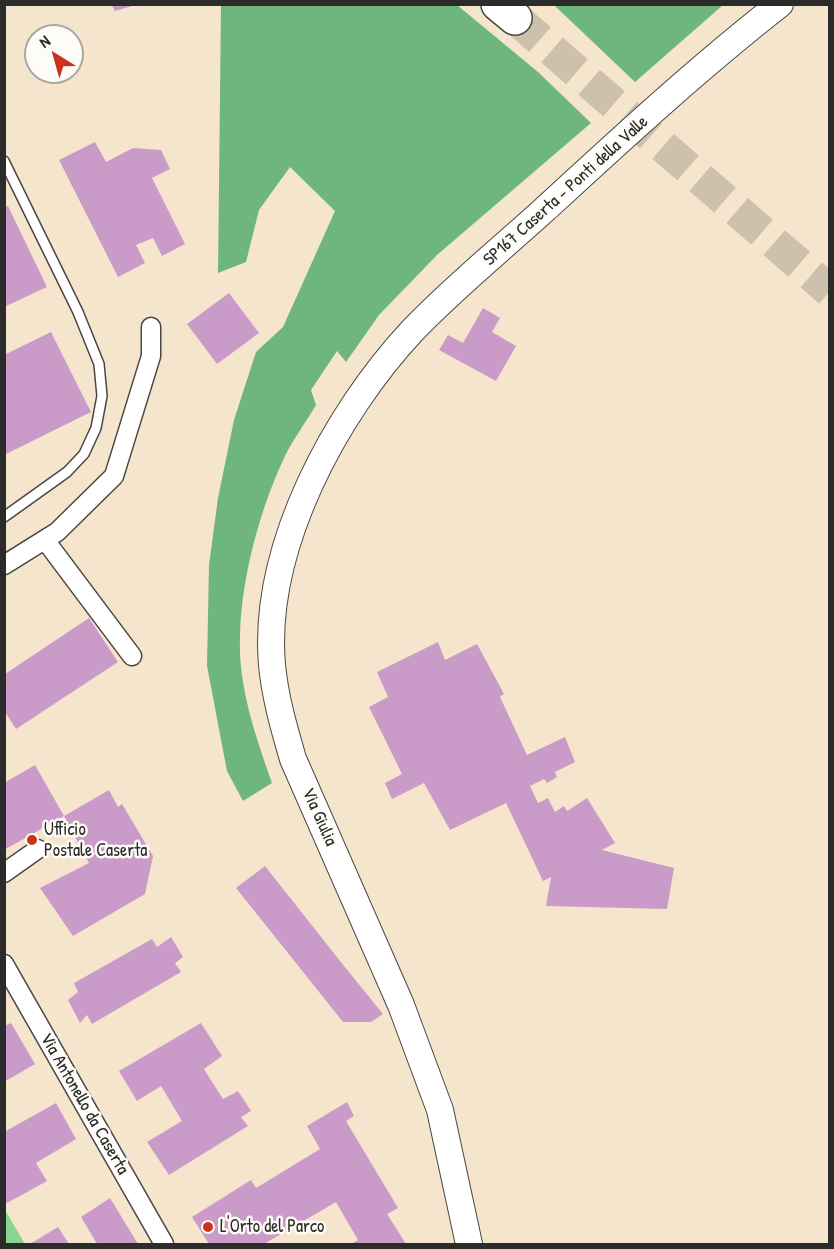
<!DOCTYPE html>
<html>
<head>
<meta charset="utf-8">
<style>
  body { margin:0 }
  #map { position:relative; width:834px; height:1249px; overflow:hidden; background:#f6e5cd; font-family:"Patrick Hand",sans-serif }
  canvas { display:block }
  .frame { position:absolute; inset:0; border:6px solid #2b2b2b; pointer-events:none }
  .north { position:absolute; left:24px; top:24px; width:60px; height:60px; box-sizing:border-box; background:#fdfcf7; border:2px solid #a9a8a5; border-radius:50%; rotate:323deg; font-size:16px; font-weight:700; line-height:24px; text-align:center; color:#2b2b2b }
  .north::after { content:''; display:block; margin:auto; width:21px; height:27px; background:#c8321e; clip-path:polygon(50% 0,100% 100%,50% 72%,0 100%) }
</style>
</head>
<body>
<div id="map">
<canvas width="834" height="1249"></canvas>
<div class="frame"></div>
<div class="north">N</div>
</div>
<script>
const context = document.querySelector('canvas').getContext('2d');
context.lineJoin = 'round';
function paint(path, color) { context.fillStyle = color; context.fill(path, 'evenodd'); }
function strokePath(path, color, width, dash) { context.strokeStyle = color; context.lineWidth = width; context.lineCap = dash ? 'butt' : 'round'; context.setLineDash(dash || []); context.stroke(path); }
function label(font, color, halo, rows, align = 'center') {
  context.font = font + ' "Patrick Hand",sans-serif'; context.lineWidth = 5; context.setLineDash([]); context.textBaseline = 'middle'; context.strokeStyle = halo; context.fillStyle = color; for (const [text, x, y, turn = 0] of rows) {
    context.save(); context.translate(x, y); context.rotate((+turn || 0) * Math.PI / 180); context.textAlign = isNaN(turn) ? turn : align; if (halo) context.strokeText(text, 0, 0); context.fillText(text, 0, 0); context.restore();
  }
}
const green = new Path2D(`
  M4,1210H5L25,1244H5Z`);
const forest = new Path2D(`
  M221,5H457L538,72L591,123L437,255L379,315L346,362L337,351L311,390L316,405C306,422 294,438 285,456C260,509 241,578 240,637C238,687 256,737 272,783L243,801L227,771L207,666L209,565L218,498L234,420L256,352L283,327L335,211L290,167L259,210L246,262L218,273Z
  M554,5H723L635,82Z`);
const building = new Path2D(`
  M111,4H139L115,11Z
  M95,142L106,162L133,148L161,150L170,169L152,178L185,244L162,256L153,238L136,245L145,263L118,277L59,160Z
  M8,206L47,287L4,307V207Z
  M229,293L259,333L217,364L187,324Z
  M483,308L500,318L492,332L516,346L496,381L439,350L448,335L463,343Z
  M51,332L91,412L4,455V355Z
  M89,618L118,662L16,729L5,712V674Z
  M438,642L445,660L477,644L504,694L500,697L527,755L565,737L575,762L555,772L557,777L547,783L544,779L530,786L538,803L548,798L555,812L564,806L567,811L587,798L615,843L602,850L674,868L667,909L546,906L551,877L543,881L506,803L450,830L424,783L392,799L385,783L402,774L369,707L388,697L377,672Z
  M35,765L64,816L109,790L118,807L122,804L153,856L145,894L73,936L40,888L89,863L64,816L4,850V783Z
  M265,866L344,966L383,1014L371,1022H343L236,888Z
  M171,937L183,957L175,963L181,972L92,1024L87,1015L80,1023L68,1000L78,992L74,983L152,939L157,947Z
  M11,1023L35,1064L4,1082V1026Z
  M201,1023L222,1056L204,1069L223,1099L238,1091L251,1111L241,1117L248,1126L169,1175L147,1142L182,1121L161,1086L137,1101L119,1071Z
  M347,1102L354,1116L346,1121L398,1208L387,1214L406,1244H351L358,1240L336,1202L264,1244H209L192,1217L251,1180L256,1188L320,1149L307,1126Z
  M56,1103L76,1139L36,1163L47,1181L7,1203L4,1198V1132Z
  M110,1198L138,1244H97L81,1217Z
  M58,1227L69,1244H30Z`);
const highwayTunnel = new Path2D(`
  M515,18L830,291`);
const lane = new Path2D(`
  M4,161L78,312L99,364L102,396L96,428L84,454L67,472L4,517`);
const street = new Path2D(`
  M45,540L132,656
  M4,565L57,532L114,476L151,356V327
  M4,873L38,849
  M4,964L164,1244`);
const secondary = new Path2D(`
  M469,1244L440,1110L401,1005L293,759C284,728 275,697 272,665C262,548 335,414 412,331C453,288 500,250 544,210C620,140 697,69 780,4`);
const highway = new Path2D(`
  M498,4L515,18`);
const markers = [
  [32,840,6,"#c8321e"],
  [208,1227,6,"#c8321e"]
];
const streetNames = [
  ["SP167 Caserta - Ponti della Valle",566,191,-42],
  ["Via Giulia",319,817,66],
  ["Via Antonello da Caserta",84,1104,60]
];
const poiNames = [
  ["Ufficio",44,830],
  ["Postale Caserta",44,851],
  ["L'Orto del Parco",220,1227]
];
paint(green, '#88d491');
paint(forest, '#6eb67b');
paint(building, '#ca9bc9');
strokePath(highwayTunnel, '#cdc0ad', 33, [33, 16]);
strokePath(lane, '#494743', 12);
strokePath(street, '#494743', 21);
strokePath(secondary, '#494743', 28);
strokePath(highway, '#494743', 36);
strokePath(lane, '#fff', 9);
strokePath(street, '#fff', 18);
strokePath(secondary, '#fff', 26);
strokePath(highway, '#fff', 33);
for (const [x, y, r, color] of markers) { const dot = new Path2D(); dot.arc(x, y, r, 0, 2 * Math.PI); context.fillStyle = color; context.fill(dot); strokePath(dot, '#fdfcf7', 2); }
label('18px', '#2b2b2b', '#fdfcf7', streetNames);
label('18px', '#2b2b2b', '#fdfcf7', poiNames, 'left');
</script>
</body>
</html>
